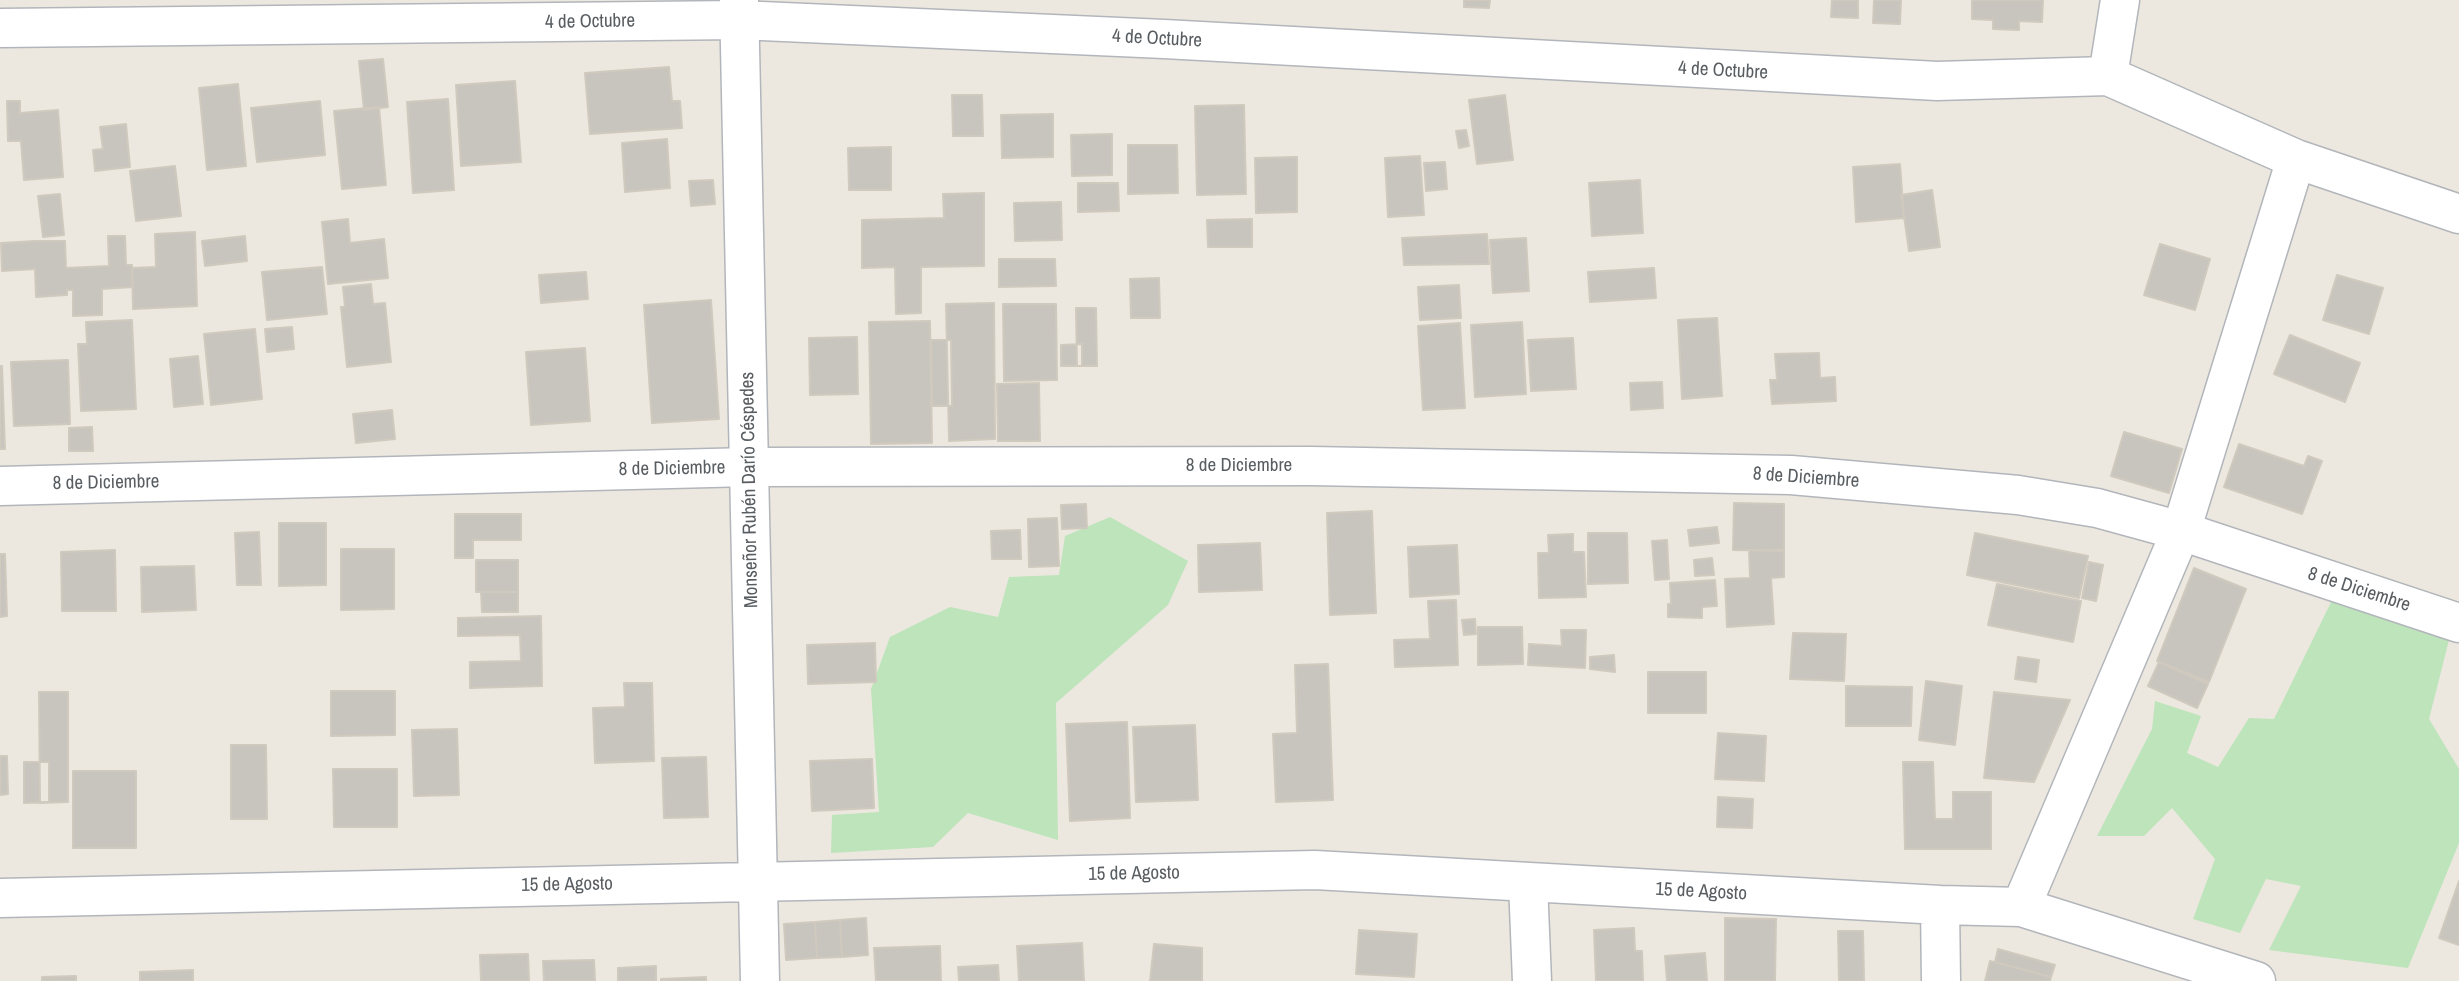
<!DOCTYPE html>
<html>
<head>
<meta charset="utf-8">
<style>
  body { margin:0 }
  canvas { display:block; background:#ece8df }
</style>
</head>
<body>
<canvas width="2459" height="981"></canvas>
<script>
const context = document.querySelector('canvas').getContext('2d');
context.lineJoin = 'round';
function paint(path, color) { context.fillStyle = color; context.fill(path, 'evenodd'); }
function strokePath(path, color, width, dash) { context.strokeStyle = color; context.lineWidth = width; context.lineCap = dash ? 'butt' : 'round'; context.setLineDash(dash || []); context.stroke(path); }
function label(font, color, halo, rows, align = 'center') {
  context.font = font + ' "Archivo Narrow",sans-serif'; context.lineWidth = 5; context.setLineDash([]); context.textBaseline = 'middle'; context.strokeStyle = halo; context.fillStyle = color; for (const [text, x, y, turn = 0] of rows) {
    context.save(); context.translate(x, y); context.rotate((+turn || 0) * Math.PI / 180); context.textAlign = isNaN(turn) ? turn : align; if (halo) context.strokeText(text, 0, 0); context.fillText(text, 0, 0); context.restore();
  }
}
const green = new Path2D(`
  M1110,517L1188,561L1168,605L1056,703L1058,840L968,813L933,847L831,853L832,815L879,812L871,689L890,637L950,607L998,617L1009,577L1059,575L1065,536Z
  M2335,594L2449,640L2429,719L2459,769V843L2408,968L2269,950L2301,886L2266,879L2240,933L2193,919L2215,859L2172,808L2144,836H2097L2152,729L2155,701L2201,716L2187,753L2218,767L2249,718L2274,719Z`);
const building = new Path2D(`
  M1464,0H1490L1489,8L1464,7Z
  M1832,0H1858V18L1831,17Z
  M1874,0H1901L1900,24L1873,23Z
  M1972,0H2043L2042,22L2019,21V30L1993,29V20L1972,19Z
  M383,59L388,107L364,110L359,61Z
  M669,67L672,101H680L682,128L590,134L585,73Z
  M515,81L521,162L461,166L456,85Z
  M238,84L246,166L207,170L199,88Z
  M952,95H982L983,136H953Z
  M1505,95L1513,160L1477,164L1469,100Z
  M448,99L454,190L413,193L407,102Z
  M7,101H20V113L58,110L63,177L24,180L21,141H8Z
  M320,101L325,155L257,162L251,108Z
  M1244,105L1246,194L1197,195L1195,106Z
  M379,107L386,185L342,189L334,111Z
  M1053,114V157L1002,158L1001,115Z
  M126,124L130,167L95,171L93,150L103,149L100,127Z
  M1466,130L1469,146L1459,148L1456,131Z
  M1112,134V175L1072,176L1071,135Z
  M667,139L670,188L625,192L622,143Z
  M1128,145H1177L1178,193L1128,194Z
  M891,147V190H849L848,148Z
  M1420,156L1424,215L1388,217L1385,158Z
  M1297,157V212L1256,213L1255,158Z
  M1445,162L1447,189L1426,191L1424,163Z
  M1900,164L1904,218L1856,222L1853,167Z
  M175,166L181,216L136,221L130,171Z
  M713,180L715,204L691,206L689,181Z
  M1640,180L1643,233L1592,236L1589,183Z
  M1078,183H1118L1119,211L1078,212Z
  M1932,190L1940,247L1909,251L1901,195Z
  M984,193V266L921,267V313L896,314L895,267L862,268V220L944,218L943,194Z
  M60,194L64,235L43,237L38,196Z
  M1061,202L1062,240L1015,241L1014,203Z
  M348,219L350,243L384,239L388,278L328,284L322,222Z
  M1252,219V247H1208L1207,220Z
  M195,232L197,306L133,309L132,268L156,267L155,234Z
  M1487,234L1489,264L1404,265L1402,238Z
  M108,236H125L126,265H132L133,287L102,289V315L73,316V290H67V295L36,297L35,269L2,271L1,243L35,241H65L66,268L109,266Z
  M245,236L247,261L205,266L202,241Z
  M1526,238L1529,291L1493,293L1490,240Z
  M2160,244L2210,259L2195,310L2144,295Z
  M999,259H1055L1056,286L999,287Z
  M322,267L327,314L267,320L262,272Z
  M1654,268L1656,298L1590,302L1588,272Z
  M586,272L588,299L541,303L539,275Z
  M2337,275L2383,288L2369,334L2323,320Z
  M1159,278L1160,318H1131L1130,279Z
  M371,284L373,304L385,303L391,362L347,367L341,307H345L343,287Z
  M1459,285L1461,318L1420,320L1418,287Z
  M711,300L719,419L652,423L644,305Z
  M994,303L995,439L949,441L946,304Z
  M1003,304H1056L1057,380L1004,381Z
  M1076,308H1096L1097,366H1077Z
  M1717,318L1722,396L1682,399L1678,320Z
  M132,320L136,409L81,411L78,344H87L86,322Z
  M930,321L932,443L871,444L869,322Z
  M1522,322L1526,394L1475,397L1471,325Z
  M1460,323L1465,408L1423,410L1418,326Z
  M292,327L294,349L267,352L265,329Z
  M255,329L262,399L211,405L204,334Z
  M2290,335L2360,363L2345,402L2274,374Z
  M857,337L858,394L810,395L809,338Z
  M1573,338L1576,389L1531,391L1528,340Z
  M931,340H951L952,406H932Z
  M1082,344V366H1061V345Z
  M585,348L590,421L531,425L526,352Z
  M1819,353L1820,378L1835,377L1836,401L1772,404L1770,380H1777L1775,354Z
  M198,356L203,404L174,407L170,359Z
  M68,360L70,424L14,426L11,362Z
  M0,366H2L5,449H0Z
  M1662,382L1663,408L1631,410L1630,383Z
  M1039,383L1040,441H998L997,384Z
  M392,410L395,439L356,443L353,414Z
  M92,427L93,451H69V428Z
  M2124,432L2182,449L2169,493L2111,476Z
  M2239,444L2304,466L2308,456L2322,461L2302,514L2224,487Z
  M1734,503L1784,504V551L1733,550Z
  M1086,504L1087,528L1062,529L1061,505Z
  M1372,511L1376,613L1330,615L1327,513Z
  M455,514H521V540H473V558H455Z
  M1057,518L1059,566L1029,567L1028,519Z
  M279,523H326V585L279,586Z
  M1717,527L1719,543L1690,546L1688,530Z
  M1020,530L1021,559H992L991,531Z
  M259,532L261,585H237L235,533Z
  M1588,533H1627L1628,583L1588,584Z
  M1975,533L2088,556L2079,598L1967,575Z
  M1573,534V552H1584L1586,597L1539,598L1538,553H1549L1548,535Z
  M1667,540L1669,579L1655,580L1652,541Z
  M1260,543L1262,590L1199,592L1198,545Z
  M1457,545L1459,594L1410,597L1408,547Z
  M341,549H394V609L341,610Z
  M115,550L116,611H62L61,552Z
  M1749,550H1784V577L1771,578L1774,624L1727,627L1725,579L1750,578Z
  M0,554H5L7,616L0,617Z
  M1712,558L1714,575L1695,576L1694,560Z
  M476,560H518V592H476Z
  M2089,562L2103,565L2096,601L2082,598Z
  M194,566L196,610L142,612L141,567Z
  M2194,568L2246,589L2209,682L2157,661Z
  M1715,580L1717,606L1702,607V618L1668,617V604H1671L1670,583Z
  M1997,584L2081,601L2073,642L1988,625Z
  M481,592H518V612H482Z
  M1456,600L1458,665L1395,667L1394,640L1430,639L1428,601Z
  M541,616L542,686L470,688V662L521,661L520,635L458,636V618Z
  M1475,619L1476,634L1464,635L1462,620Z
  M1478,627H1522L1523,664L1478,665Z
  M1561,630H1586L1585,668L1528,665L1529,644L1562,646Z
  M1793,633L1846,634L1844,681L1790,679Z
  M875,643L876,682L808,684L807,645Z
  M1614,655L1615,672L1590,669V657Z
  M2018,657L2039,660L2036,682L2015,679Z
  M2159,662L2208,684L2197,708L2148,686Z
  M1328,664L1333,800L1276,802L1273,734L1297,733L1295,665Z
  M1648,672H1706V713H1648Z
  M1926,681L1962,686L1955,745L1919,740Z
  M624,683H652L654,761L595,763L593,708L625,707Z
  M1846,686L1912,687L1911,726H1846Z
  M331,691H395V735L331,736Z
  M39,692H68V802L40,803Z
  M1994,692L2070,700L2034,782L1984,778Z
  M1127,722L1130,818L1070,821L1066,724Z
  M1195,725L1198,800L1136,802L1133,727Z
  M457,729L459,795L414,796L412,730Z
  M1718,733L1766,736L1764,781L1715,779Z
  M231,745H266L267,819H231Z
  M0,756H7L8,794L0,795Z
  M706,757L708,817L664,818L662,758Z
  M872,759L874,808L812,811L810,761Z
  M24,762H49V802L24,803Z
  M1903,762H1933L1935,819H1953V792H1991V849H1905Z
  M333,769H397V827H334Z
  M73,771H136V848H73Z
  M1718,797L1753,799L1752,828L1717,827Z
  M2459,881V945L2439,938Z
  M866,918L868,955L842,957L840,920Z
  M1725,918L1776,919L1775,981H1725Z
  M840,920L842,957L817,958L815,922Z
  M815,922L817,958L786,960L784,924Z
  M1634,928L1635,951H1642L1643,981H1596L1594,930Z
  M1359,930L1417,934L1414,977L1356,974Z
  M1838,931H1863L1864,981H1839Z
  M1082,943L1084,981H1019L1017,946Z
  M1154,944L1202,948V981H1150Z
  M940,946L941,981H876L874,948Z
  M1998,949L2055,965L2051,977L1995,962Z
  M1705,953L1707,981H1667L1665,956Z
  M528,954L529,981H481L480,955Z
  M594,960L595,981H544L543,961Z
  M1990,961L2051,977L2050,981H1985Z
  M998,965L999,981H959L958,967Z
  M656,966V981H618V968Z
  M193,970V981H140V972Z
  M76,976V981H42V977Z
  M706,977V981H661V979Z`);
const minor = new Path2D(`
  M739,0L760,981
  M0,28L739,20L1164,39L1937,81L2108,76L2296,159L2459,214
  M2108,76L2120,0
  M1528,883L1532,981
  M0,898L1315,870L1940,905L2021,907L2256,981
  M1940,905L1941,981
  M2021,907L2181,531L2296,159`);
const tertiary = new Path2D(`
  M0,486L750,467L1311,466L1791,475L2018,495L2097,508L2181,531L2459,623`);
const streetNames = [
  ["4 de Octubre",590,22,-1],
  ["4 de Octubre",1157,39,3],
  ["4 de Octubre",1723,71,3],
  ["8 de Diciembre",1239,466],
  ["8 de Diciembre",672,469,-1],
  ["8 de Diciembre",1806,478,4],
  ["8 de Diciembre",106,483,-1],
  ["Monseñor Rubén Darío Céspedes",750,490,-91],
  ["8 de Diciembre",2359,590,18],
  ["15 de Agosto",1134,874,-1],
  ["15 de Agosto",567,885,-1],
  ["15 de Agosto",1701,892,3]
];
paint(green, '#bde4ba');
paint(building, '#c8c5be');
strokePath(building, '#d0c9be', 2);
strokePath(minor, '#b2b6bb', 41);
strokePath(tertiary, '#b2b6bb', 41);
strokePath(minor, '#fff', 38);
strokePath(tertiary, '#fff', 38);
label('19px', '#585d61', '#fff', streetNames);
</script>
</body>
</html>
